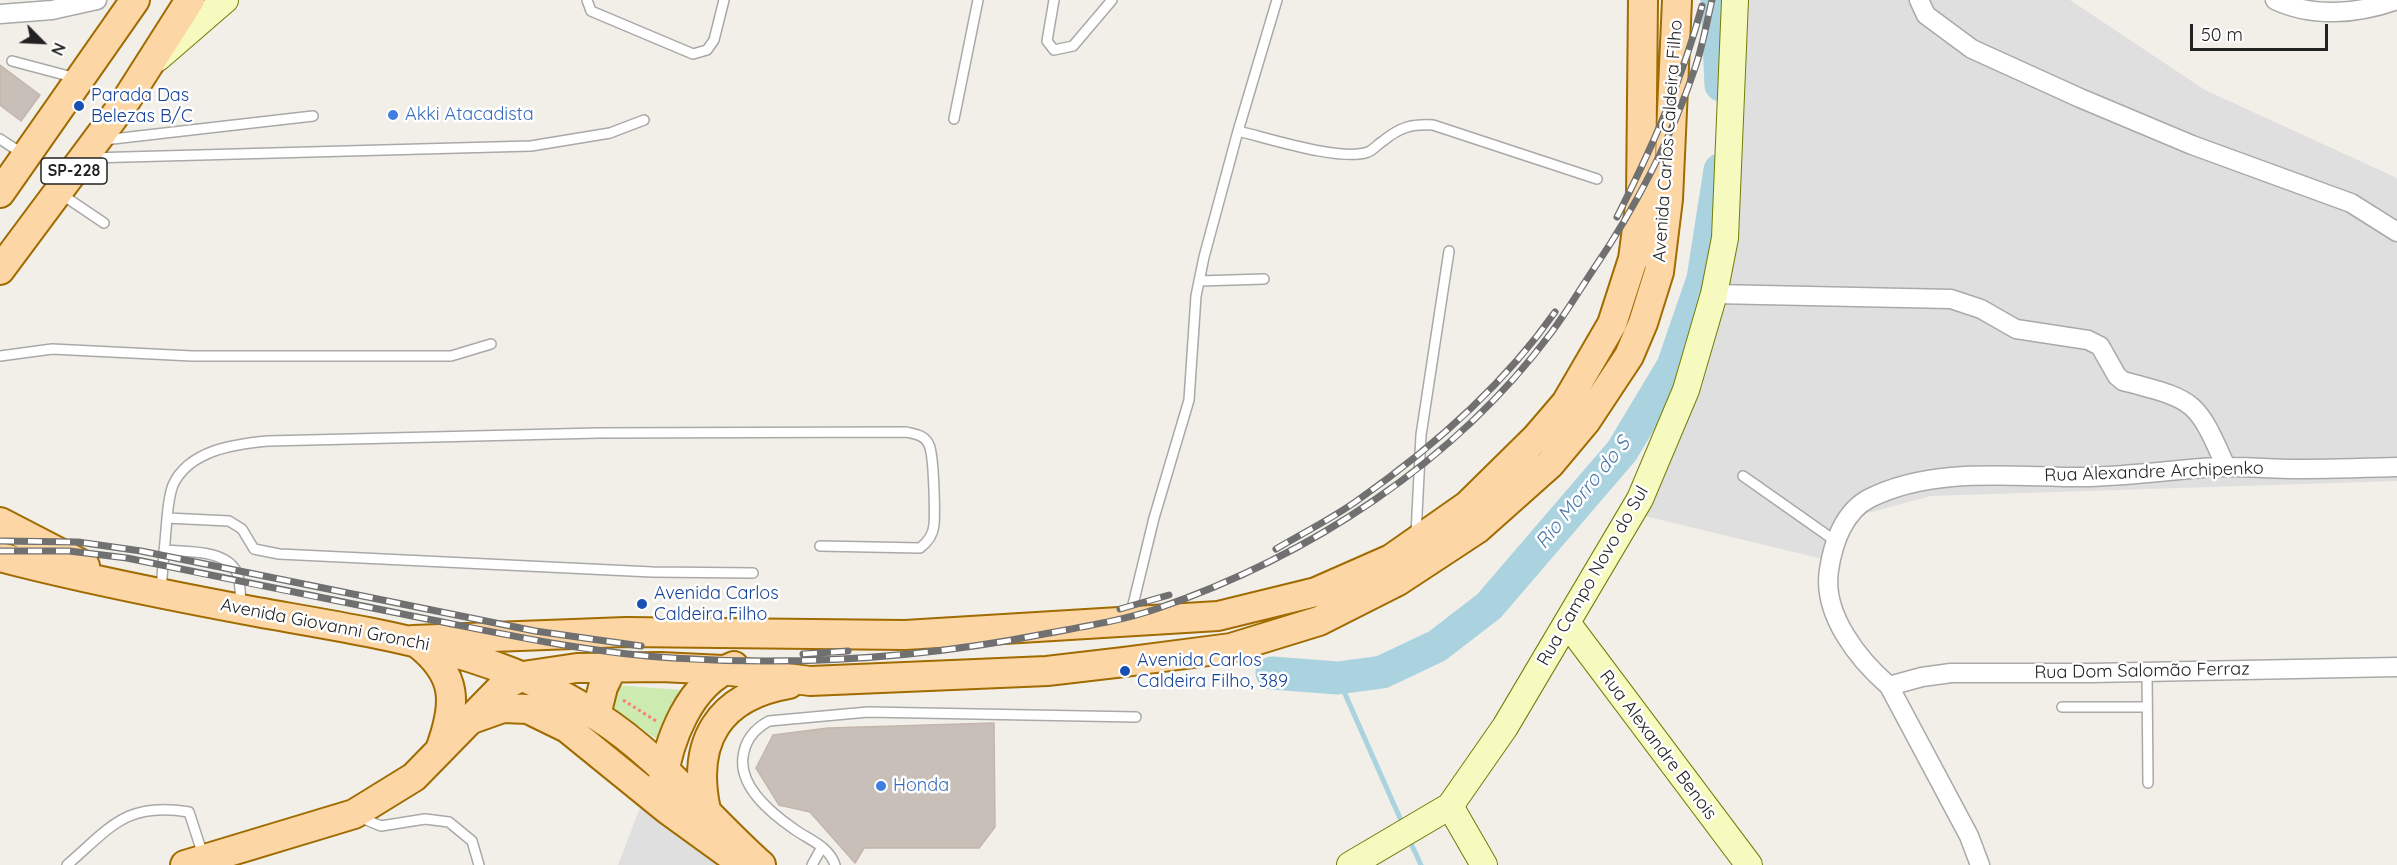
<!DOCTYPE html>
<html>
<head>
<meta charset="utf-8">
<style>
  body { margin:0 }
  #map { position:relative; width:2397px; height:865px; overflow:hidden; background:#f2efe9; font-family:Quicksand,sans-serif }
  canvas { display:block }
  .north { position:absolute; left:12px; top:12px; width:60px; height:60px; -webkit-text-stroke:4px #fff; paint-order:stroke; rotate:114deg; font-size:16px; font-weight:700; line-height:24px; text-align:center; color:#222 }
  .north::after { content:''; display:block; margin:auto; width:21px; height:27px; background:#222; clip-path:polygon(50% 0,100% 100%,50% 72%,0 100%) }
  .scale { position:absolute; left:2190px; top:24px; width:138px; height:27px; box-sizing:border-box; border:3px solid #222; border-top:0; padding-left:8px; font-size:18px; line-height:21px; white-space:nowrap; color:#222; -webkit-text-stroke:4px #fff; paint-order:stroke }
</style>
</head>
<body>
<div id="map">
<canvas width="2397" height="865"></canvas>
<div class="north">N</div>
<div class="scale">50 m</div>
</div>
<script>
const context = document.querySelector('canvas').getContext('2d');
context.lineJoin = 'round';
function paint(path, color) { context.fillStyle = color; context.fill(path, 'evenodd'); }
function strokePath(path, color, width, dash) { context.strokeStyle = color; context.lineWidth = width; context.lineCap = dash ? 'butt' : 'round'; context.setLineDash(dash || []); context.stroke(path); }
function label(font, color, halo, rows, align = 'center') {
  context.font = font + ' Quicksand,sans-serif'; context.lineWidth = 5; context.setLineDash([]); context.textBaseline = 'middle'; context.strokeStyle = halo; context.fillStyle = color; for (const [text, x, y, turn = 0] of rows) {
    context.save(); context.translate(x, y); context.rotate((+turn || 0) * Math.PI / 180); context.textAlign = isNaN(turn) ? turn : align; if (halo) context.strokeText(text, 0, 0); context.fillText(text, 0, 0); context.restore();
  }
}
const residential = new Path2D(`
  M1726,0H2070L2205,90L2397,178V481L1931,496L1864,514L1831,561L1632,513L1706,305L1719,236Z
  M641,805L720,865H618Z`);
const grass = new Path2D(`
  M614,685L682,690L672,703L658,740L606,704Z`);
const stream = new Path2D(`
  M1338,678L1403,825
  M1409,839L1421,865`);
const river = new Path2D(`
  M1717,0L1721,85
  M1272,673L1338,678L1382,672L1437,646L1489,606L1622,451L1673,366L1703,279L1720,170`);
const building = new Path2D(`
  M0,65L40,95L21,121L0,105Z
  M994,723L995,827L979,848H864L855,863L810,812L779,805L756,768L773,735L828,728Z`);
const path = new Path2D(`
  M623,700L656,721`);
const lane = new Path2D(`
  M587,0L591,11L693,54L707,50L714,40L724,0
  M1054,0L1047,41L1054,50L1073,46L1112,0
  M12,61L76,78
  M954,119L978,0
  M1238,131C1268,138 1341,162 1368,152C1373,150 1378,144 1383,141C1400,127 1411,124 1433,125L1597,179
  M0,139L23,154
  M104,140L313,116
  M89,158L531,146L610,133L644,120
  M61,194L104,223
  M1199,281L1264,279
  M0,356L52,349L192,356H451L491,344
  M1743,476L1834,540
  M167,518C168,507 169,495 173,485C189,450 235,444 268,441L598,433L906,432C915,434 925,435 929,445C934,455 935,512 934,525C933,535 928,542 920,548L820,546
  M1416,534L1421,435L1449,251
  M164,550C185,552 227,549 237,573C241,582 240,597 241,606
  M161,589L167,518L229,521L242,529L254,549L279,554L652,572L753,573
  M1130,617L1154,518L1189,400L1196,296L1204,257L1238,131L1277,0
  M2147,671L2148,783
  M2062,707H2147
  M359,817L381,826L425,819L449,822L472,841L479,865
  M67,865C110,828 126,801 189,812L203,855
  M812,865L822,847
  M835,865C829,846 809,840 794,829C771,813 739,787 743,757C745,740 754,729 769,721L868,712L1136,717`);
const street = new Path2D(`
  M1919,0L1926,15L1972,49L2080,98L2192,145L2351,203L2397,232
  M2275,0C2313,18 2358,14 2397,0
  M0,14L52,10L97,0
  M1714,294L1951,299L1981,309L2016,329L2088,340L2100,346L2117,376L2123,381C2194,400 2196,398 2226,467
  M1889,686L1922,677L1951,673H2091L2397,667
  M1980,865L1969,836L1889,686C1858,659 1822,614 1829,570C1833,543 1844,511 1870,498C1936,465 2019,478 2089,477C2127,476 2165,471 2202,468C2234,465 2266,469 2297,469C2330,469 2364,468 2397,467`);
const secondary = new Path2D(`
  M158,58L225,0
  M1568,624L1749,865
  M1450,806L1484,865
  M1350,865L1450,806L1505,727L1640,499L1686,390L1714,294L1725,238L1735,0`);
const primary = new Path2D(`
  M0,193L135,0
  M0,270L125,102L190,0
  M0,522L85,566
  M0,557C84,579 171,596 257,612C374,633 495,649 597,716C660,756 706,816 761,865
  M413,640L626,632L905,635L1218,616L1316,592L1391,559L1468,505L1536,438L1566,403L1612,324L1633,259L1641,198L1643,0
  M417,643C458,675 457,703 440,750
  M596,715L603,687L613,666
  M472,719L503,708L528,709L567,728L668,810L737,860
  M662,785C668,741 689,683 734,666
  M706,810C691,741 719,696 789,684
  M185,865L354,814L414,777L503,686L523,676L577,668L661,667L723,670L810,681L1047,671L1124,662L1231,648L1319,621L1398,581L1477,529L1550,464L1586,421L1629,356L1643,323L1659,272L1668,199L1677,0`);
const rail = new Path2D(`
  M1617,217C1652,148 1682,80 1702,6
  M0,541L78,542L141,551L535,631L641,646
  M1276,549C1303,533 1333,518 1358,500C1432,448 1503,386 1555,312
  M0,551H69L127,558C227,579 327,599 427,619C509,635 590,653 673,658C798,666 922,658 1044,634C1081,627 1121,621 1156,609C1308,557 1454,463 1551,333C1566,313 1579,291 1593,270C1636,207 1672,137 1696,65C1703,44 1707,21 1712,0
  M1120,609L1169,595
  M803,654L848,651`);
const markers = [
  [79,106,6,"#1a4fb4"],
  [393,115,6,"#3f7fe0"],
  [642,604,6,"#1a4fb4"],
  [1125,671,6,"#1a4fb4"],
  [881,786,6,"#3f7fe0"]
];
const shields = [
  [74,171,66]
];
const shieldNames = [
  ["SP-228",74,171]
];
const transitNames = [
  ["Parada Das",91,96],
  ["Belezas B/C",91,117],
  ["Avenida Carlos",654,594],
  ["Caldeira Filho",654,615],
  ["Avenida Carlos",1137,661],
  ["Caldeira Filho, 389",1137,682]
];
const shopNames = [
  ["Akki Atacadista",405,115],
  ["Honda",893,786]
];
const streetNames = [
  ["Avenida Carlos Caldeira Filho",1668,141,-86],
  ["Rua Alexandre Archipenko",2154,472,-2],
  ["Rua Campo Novo do Sul",1593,576,-60],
  ["Avenida Giovanni Gronchi",325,625,11],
  ["Rua Dom Salomão Ferraz",2142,671,-1],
  ["Rua Alexandre Benois",1658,745,53]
];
const waterNames = [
  ["Rio Morro do S",1583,493,-51]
];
paint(residential, '#e0dfdf');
paint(grass, '#cdebb0');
strokePath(stream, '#aad3df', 5);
strokePath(river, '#aad3df', 33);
paint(building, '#c7bfb8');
strokePath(building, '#c4b6ab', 1.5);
strokePath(lane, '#a9a9a9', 12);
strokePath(street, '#a9a9a9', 21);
strokePath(secondary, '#707d05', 28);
strokePath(primary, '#a06b00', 32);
strokePath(path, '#fa8072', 3, [3, 3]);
strokePath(lane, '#fff', 9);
strokePath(street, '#fff', 18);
strokePath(secondary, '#f7fabf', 26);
strokePath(primary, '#fcd6a4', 28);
strokePath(rail, '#707070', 7);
strokePath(rail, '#fff', 4.5, [14]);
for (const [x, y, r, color] of markers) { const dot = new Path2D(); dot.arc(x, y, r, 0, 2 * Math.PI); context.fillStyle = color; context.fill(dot); strokePath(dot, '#fff', 2); }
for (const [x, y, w] of shields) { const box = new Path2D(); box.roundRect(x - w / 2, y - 13, w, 26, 4.5); context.fillStyle = '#fff'; context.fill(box); strokePath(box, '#222', 1.5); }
label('bold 16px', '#222', null, shieldNames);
label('18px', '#164399', '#fff', transitNames, 'left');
label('18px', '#366cbe', '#fff', shopNames, 'left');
label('18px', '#222', '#fff', streetNames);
label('italic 20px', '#4a7aab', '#fff', waterNames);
</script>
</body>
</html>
